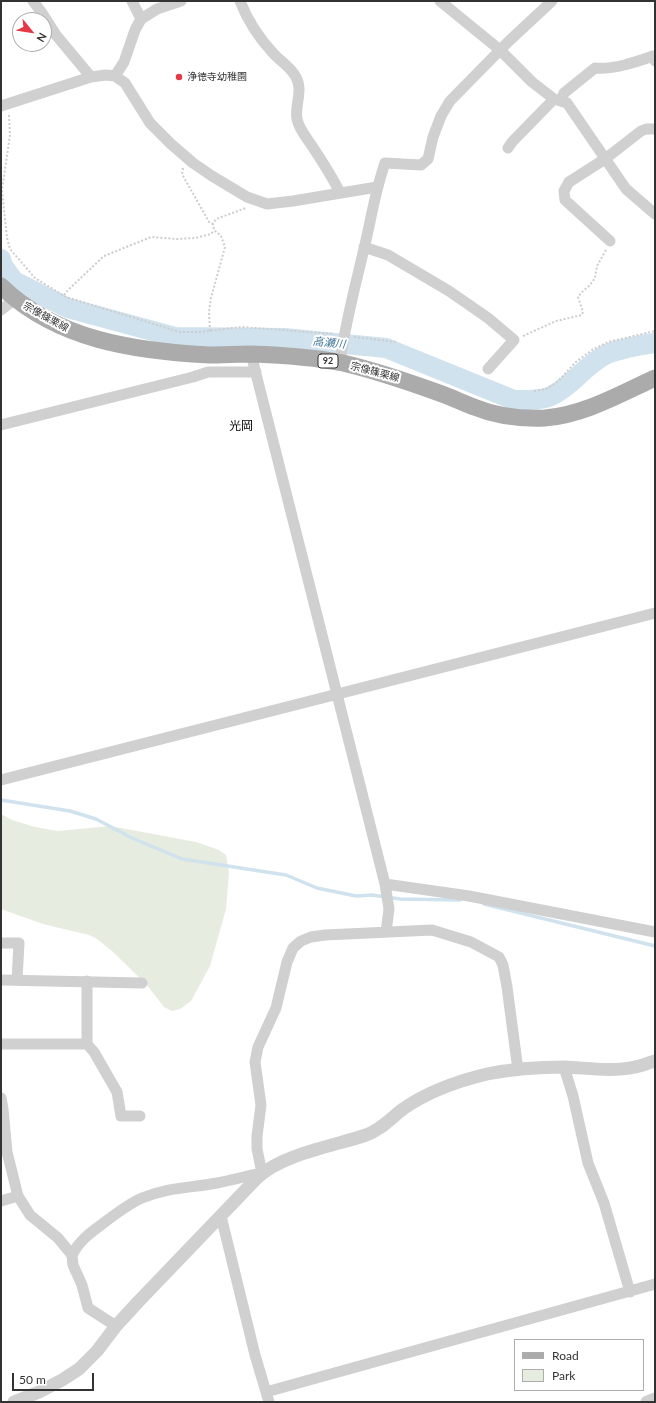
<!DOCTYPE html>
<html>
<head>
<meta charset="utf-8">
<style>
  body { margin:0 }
  #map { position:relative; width:656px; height:1403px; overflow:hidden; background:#fff; font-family:Lato,sans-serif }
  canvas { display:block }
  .frame { position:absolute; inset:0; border:2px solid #333; pointer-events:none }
  .legend { position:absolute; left:514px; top:1339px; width:130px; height:52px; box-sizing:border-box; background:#fff; border:1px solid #adadad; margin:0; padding:5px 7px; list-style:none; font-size:12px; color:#333 }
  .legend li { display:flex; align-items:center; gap:8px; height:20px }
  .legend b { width:20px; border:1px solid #adadad }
  .north { position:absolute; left:12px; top:12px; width:40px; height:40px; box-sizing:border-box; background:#fff; border:1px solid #adadad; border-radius:50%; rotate:120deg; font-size:11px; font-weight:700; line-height:16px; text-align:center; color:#333 }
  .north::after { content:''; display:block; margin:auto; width:14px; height:18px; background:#e63946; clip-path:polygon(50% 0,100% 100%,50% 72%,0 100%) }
  .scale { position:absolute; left:12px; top:1373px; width:82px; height:18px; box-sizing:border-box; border:2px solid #333; border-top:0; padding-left:5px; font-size:12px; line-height:14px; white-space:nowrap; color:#333; -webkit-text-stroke:3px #fff; paint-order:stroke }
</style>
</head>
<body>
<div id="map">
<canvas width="656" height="1403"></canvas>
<div class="frame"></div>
<ul class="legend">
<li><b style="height:5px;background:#ababab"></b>Road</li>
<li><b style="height:11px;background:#e6ecdf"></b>Park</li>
</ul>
<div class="north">N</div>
<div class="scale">50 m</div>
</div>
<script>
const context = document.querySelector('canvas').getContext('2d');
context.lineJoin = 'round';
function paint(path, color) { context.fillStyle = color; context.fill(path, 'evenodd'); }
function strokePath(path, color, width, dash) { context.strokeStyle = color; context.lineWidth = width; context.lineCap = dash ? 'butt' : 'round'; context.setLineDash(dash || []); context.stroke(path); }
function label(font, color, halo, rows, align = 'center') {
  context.font = font + ' Lato,"Noto Sans JP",sans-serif'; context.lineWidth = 4; context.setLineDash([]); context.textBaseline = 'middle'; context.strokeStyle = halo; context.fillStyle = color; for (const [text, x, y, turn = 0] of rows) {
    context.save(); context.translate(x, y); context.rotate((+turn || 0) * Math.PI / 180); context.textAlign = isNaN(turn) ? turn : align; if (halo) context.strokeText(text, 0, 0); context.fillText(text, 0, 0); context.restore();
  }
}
const green = new Path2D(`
  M1,814L12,820L35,827L58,831L110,826L196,842L219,850L226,855L229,873L226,909L210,966L191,1001L180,1009L172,1011L164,1007L146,984L112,951L97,939L89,935L43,924L1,909Z`);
const stream = new Path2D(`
  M1,800L70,811L96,819L132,838L182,859L286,875L317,888L356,896L372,895L400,899L460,900
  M484,904L655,946`);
const river = new Path2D(`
  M1,259L3,266L14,281L68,308L175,337L284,338L386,348L514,400C526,400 543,401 553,395C573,385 586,364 607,354C619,349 642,345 655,343`);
const path = new Path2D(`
  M9,115L10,135L2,190L7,238L10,249L35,278L66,297L180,332H199L242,327L334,334
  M183,168L182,174L209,222L213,224
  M64,295L68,290L104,256L151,237L177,239L195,238L211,234L214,230
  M210,331L209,312L211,298L225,247L221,236L214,230L213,224L216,219L246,208
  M523,336L556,321L582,315L583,312L578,297L582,292L590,285L595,278L597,266L606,250
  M354,337L397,342
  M534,391L546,389L556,383L576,362L592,350L608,342L655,331`);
const minor = new Path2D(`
  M33,1L42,13L56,35L91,77
  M132,1L141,19
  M240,1C247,19 259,38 273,53C279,60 289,66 294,74C305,89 294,105 297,119C299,129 306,137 312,146C322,161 332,176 340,193
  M440,1L500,50L532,82L554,99L567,103L626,189L655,214
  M115,76L124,62L135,30L141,19L157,9L181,1
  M561,101L564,93L595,68C613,70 636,62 653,56L655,61
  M1,106L91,77L106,75L115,76L125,83L150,123L171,144L193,163L212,176L247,197L267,204L293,201L377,187
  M508,148L512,142L554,99
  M610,241L565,200L564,191L569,182L605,159L641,131L646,129H655
  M364,247L388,255L449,291L488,318L514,340L488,369
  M1,310L15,299
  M251,354L385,884L389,909L386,932
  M340,362C345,324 355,287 364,249C371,220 375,191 385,163L421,165L428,159L433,137L441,116L450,101L508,42L552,1
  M1,425L193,377L208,372H256
  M1,780L655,613
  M385,884L469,896L655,932
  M1,943H19L17,980
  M1,980L142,983
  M87,981V1044L94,1052L117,1092L121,1116H140
  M1,1044H87
  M564,1067L573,1096L588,1163L604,1203L630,1292
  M1,1098L3,1109L7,1152L18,1196L30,1215L58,1238L72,1255L73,1265L82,1285L88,1308L116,1326
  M1,1201L18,1196
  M221,1216L255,1355L269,1402
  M72,1255C79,1241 90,1233 101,1225C114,1215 128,1204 142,1198C168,1187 191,1188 217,1183C232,1180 247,1176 262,1173L257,1149V1136L261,1105L255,1062L258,1047L276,1008L287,962L293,948L301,941L311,937L325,935L432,930L471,942L499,957L503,965L507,987L518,1070
  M266,1392L655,1284`);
const tertiary = new Path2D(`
  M14,1402L39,1392L62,1380L79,1369L97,1351L116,1326L138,1302L257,1178C282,1154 334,1146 366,1135C381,1130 391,1118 403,1109C427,1092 458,1081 487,1074C512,1069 540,1067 565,1067C588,1068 612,1072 635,1067C642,1066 648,1063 655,1061
  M647,1402L655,1399`);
const primary = new Path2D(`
  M1,286C57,340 134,351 209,355C223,355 237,354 251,354C281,355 313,357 343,363C377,371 409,382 442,394C453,398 463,403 474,407C496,416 522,419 545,418C584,415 620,394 655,378`);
const markers = [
  [179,77,4,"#e63946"]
];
const shields = [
  [328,361,20]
];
const shieldNames = [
  ["92",328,361]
];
const poiNames = [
  ["浄徳寺幼稚園",187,77]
];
const streetNames = [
  ["宗像篠栗線",46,317,29],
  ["宗像篠栗線",375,372,15]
];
const waterNames = [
  ["高瀬川",329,343,6]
];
const quarterNames = [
  ["光岡",241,426]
];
paint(green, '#e6ecdf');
strokePath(stream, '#cfe2ee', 3.5);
strokePath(river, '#cfe2ee', 20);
strokePath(path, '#cdcdcd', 2, [2, 2]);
strokePath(minor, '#d0d0d0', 11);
strokePath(tertiary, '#d0d0d0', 13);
strokePath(primary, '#ababab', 17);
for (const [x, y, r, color] of markers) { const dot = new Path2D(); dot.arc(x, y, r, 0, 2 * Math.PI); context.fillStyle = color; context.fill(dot); strokePath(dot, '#fff', 1.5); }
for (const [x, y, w] of shields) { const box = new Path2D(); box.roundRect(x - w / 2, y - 7, w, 14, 3); context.fillStyle = '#fff'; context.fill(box); strokePath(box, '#333', 1); }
label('bold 9px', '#333', null, shieldNames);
label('10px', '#333', '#fff', poiNames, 'left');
label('10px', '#333', '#fff', streetNames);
label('italic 11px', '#3f7597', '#fff', waterNames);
label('12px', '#000', '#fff', quarterNames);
</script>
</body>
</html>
